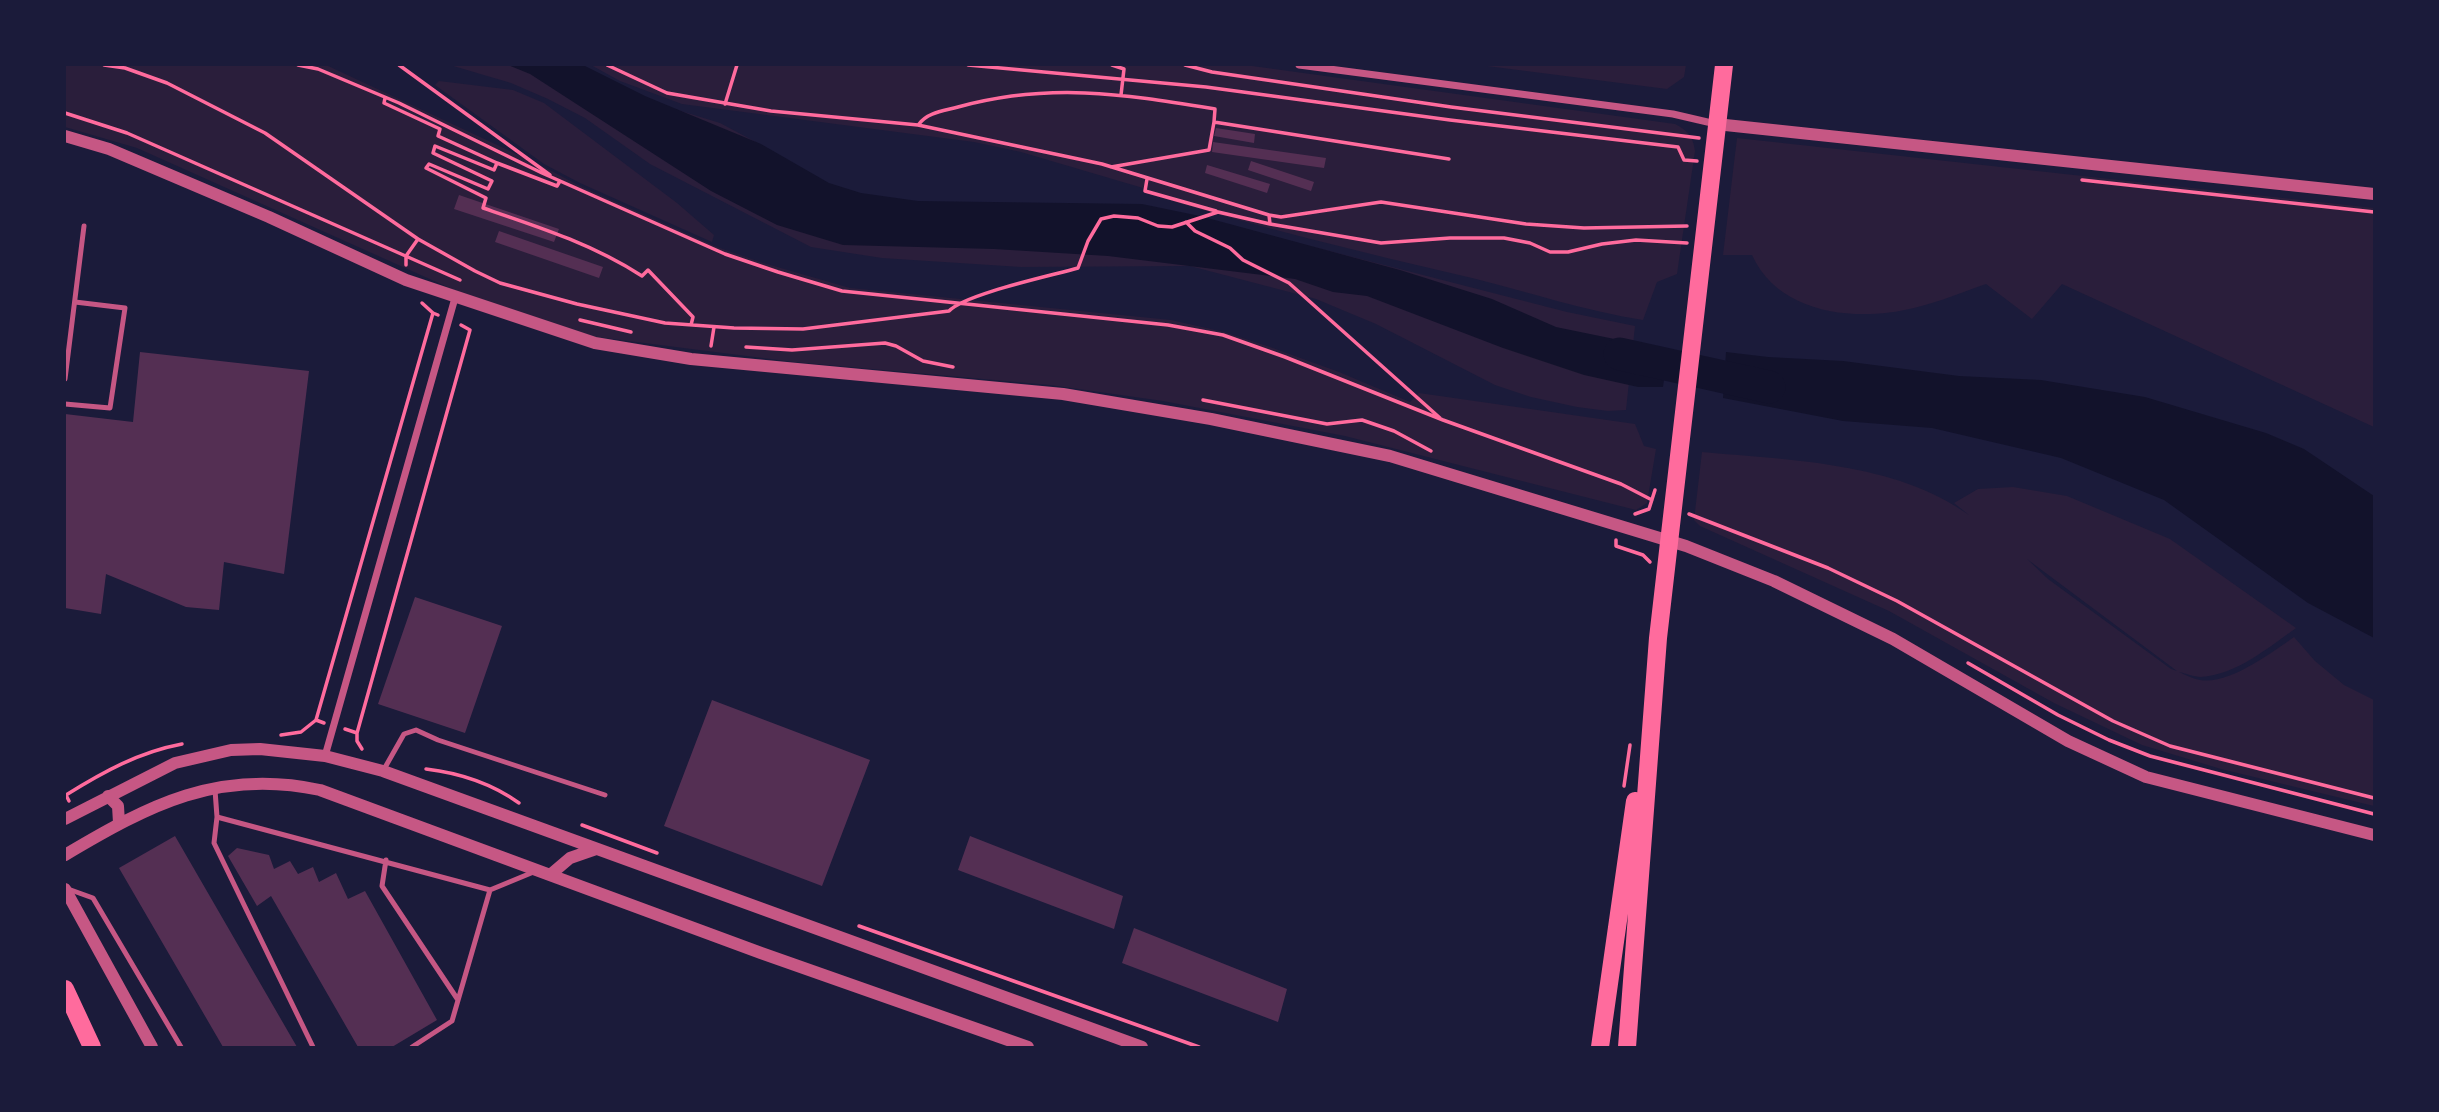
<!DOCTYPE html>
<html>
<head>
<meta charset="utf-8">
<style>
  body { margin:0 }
  #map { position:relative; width:2439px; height:1112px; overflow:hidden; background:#1b1b3a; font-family:Inter,sans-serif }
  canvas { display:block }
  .frame { position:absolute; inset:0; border:66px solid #1b1b3a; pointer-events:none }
</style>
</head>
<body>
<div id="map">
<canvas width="2439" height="1112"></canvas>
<div class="frame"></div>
</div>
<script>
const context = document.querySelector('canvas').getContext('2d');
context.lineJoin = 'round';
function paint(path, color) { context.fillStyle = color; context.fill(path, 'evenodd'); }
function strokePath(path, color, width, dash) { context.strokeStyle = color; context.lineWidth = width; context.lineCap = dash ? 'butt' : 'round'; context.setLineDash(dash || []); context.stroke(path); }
const green = new Path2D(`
  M65,65H326L540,165L580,186L717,247L760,262L850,288L1171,320L1224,332L1270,347L1339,372L1410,402L1419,393L1635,424L1644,446L1656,449L1647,503L1636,510L1345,436L1163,401L1050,385L794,362L597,337L508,314L137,148L65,127Z
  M450,65H573L658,104L720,123L767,148L822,185L922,207L1240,228L1567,312L1635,326L1626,410L1608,411L1577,407L1531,397L1495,385L1376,324L1316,299L1190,266L1021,267L882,258L811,247L650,164L585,118L548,99L511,83Z
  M591,65H1245L1675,124C1688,131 1693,136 1695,151L1677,274L1657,282L1643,320C1585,311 1529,292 1472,278C1361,252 1252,226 1143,192V188L1021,152L974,142L682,104L620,81Z
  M1479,65H1686L1684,77L1667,89Z
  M439,81L513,90L544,103L677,203L714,235L712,242L580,183L544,164L435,85Z
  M1737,138L2374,208V427L2062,284L2032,319L1986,284C1963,292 1939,302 1914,308C1857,322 1779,315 1752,255H1723Z
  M1702,452C1788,460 1896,462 1969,515L1954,503L1978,489L2013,487L2067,496L2170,539L2296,628C2269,647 2236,675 2201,677C2194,677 2185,673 2179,672C2186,675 2193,679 2200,680C2229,685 2271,653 2294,637L2315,661L2344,685L2374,700V806L2221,769L2142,745L2054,703L1889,611L1700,526L1694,520ZM2027,559L2177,671L2171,669L2048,579Z`);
const water = new Path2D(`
  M508,65H583L645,96L761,144L829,183L861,193L918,201L1142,204L1200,216L1400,270L1492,299L1556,327L1668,350L1663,387H1638L1584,375L1503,348L1367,296L1333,292L1295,279L1108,256L994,249L843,245L777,225L711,191L530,74Z
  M1726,352L1768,357L1843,361L1959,376L2041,380L2145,397L2266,433L2304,449L2374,496V638L2308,603L2164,500L2061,458L1932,428L1843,421L1723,398Z`);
const river = new Path2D(`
  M1620,354L1769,387`);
const building = new Path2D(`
  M1216,128L1255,134L1254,143L1214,136Z
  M1213,142L1326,158L1324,168L1212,152Z
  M1251,161L1314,182L1311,191L1248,170Z
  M1207,165L1270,184L1267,193L1205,173Z
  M459,195L559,229L554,242L454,209Z
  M499,231L603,267L599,278L495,242Z
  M140,352L309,371L284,574L224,562L219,610L186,607L106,574L101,614L65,608V414L133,422Z
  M415,597L502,626L465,733L378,704Z
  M712,700L870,760L822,886L664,826Z
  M175,836L297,1047H223L119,868Z
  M970,836L1123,896L1114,929L958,870Z
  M237,848L269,855L274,869L290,861L298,874L313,867L319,882L336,873L348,899L365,891L437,1020L392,1047H358L271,896L257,906L228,856Z
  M1134,928L1287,989L1278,1022L1122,963Z`);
const path = new Path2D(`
  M104,65L125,68L167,83L265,133L418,239L475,271L500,283L577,304L665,323L734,328L803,329L949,311C965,294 1050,276 1078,268L1088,241L1101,219L1114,216L1138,218L1158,226L1172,227L1218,212L1270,224
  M298,65L318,69L399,103L542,173L725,254L778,272L842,291L1168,325L1223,335L1285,357L1443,420L1621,484L1652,500
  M399,65L550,175
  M607,65L667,93L771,111L918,125L1102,164L1269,215L1270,224L1381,243L1450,238H1504L1530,243L1550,252H1568L1602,244L1636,240L1687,243
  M968,65L1206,87L1450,120L1678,147L1684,160L1697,161
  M1112,65L1124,69L1121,95
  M1185,65L1212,72L1451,107L1699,138
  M385,98L384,103L440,129L438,136L497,163L494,170L435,146L433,153L492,181L488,189L429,164L426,168L486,198L483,208C539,227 592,244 642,276L648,270L693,317L691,325
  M725,104L737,65
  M65,113L127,133L460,280
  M919,124C928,112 944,111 958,107C1050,82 1122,94 1215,109L1214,122
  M497,163L557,186L560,181
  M1111,167L1209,150L1214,122L1449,159
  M1147,179L1145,191L1216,211
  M2082,180L2374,212
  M1269,215L1281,217L1381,202L1526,224L1584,228L1687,226
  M1186,222L1195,231L1230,248L1243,260L1289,283L1440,418
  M406,265V256L418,239
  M422,303L433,313
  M580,320L631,332
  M711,346L714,327
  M746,347L792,350L885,343L896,346L923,361L953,367
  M1203,400L1327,424L1362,420L1394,431L1431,451
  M1635,514L1649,509L1655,490
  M1689,514L1828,568L1897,601L2113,721L2170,746L2374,798
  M1616,540V546L1643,555L1650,562
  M1968,663L2058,715L2109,740L2150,756L2374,814
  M316,720L433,313L438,315
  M345,729L357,733V741L362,749
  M357,733L470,330L461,325
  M281,735L301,732L316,720L324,723
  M426,769C460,773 491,783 519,803
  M1624,786L1630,745
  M69,801L66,795C103,772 139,752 182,744
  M582,825L657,853
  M859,926L1199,1047`);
const service = new Path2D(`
  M65,379L84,226
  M65,404L110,408L125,308L75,302
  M383,771L404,734L416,730L438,740L605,795
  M215,790L217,817L490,890L452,1021L412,1047
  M217,817L214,843L313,1047
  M386,860L382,886L458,1000
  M68,889L93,898L181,1047
  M490,890L536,871`);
const minor = new Path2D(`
  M1299,65L1673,114L1716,124
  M325,756L455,298`);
const tertiary = new Path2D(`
  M1716,124L2374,194
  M65,136L109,149L269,217L406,280L595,343L691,359L1063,394L1211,419L1390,456L1686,546L1774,581L1893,639L2068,741L2146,777L2374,835
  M108,796L118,806L119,823
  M65,819L175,763L231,750L260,749L325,756L383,771L1142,1047
  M65,855C149,805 219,768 320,790L761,953L1028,1047
  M550,875L570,858L596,849
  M65,889L152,1047`);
const primary = new Path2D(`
  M1600,1047L1635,801
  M1627,1047L1658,638L1724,65`);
const trunk = new Path2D(`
  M65,989L92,1047`);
paint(green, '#2a1e3b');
paint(water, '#12122b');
strokePath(river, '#12122b', 33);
paint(building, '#542f53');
strokePath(path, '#ff6b9d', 3.5);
strokePath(service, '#c65784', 5);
strokePath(minor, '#c65784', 7);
strokePath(tertiary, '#c65784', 12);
strokePath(primary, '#ff6b9d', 18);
strokePath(trunk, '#ff6b9d', 18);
</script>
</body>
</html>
